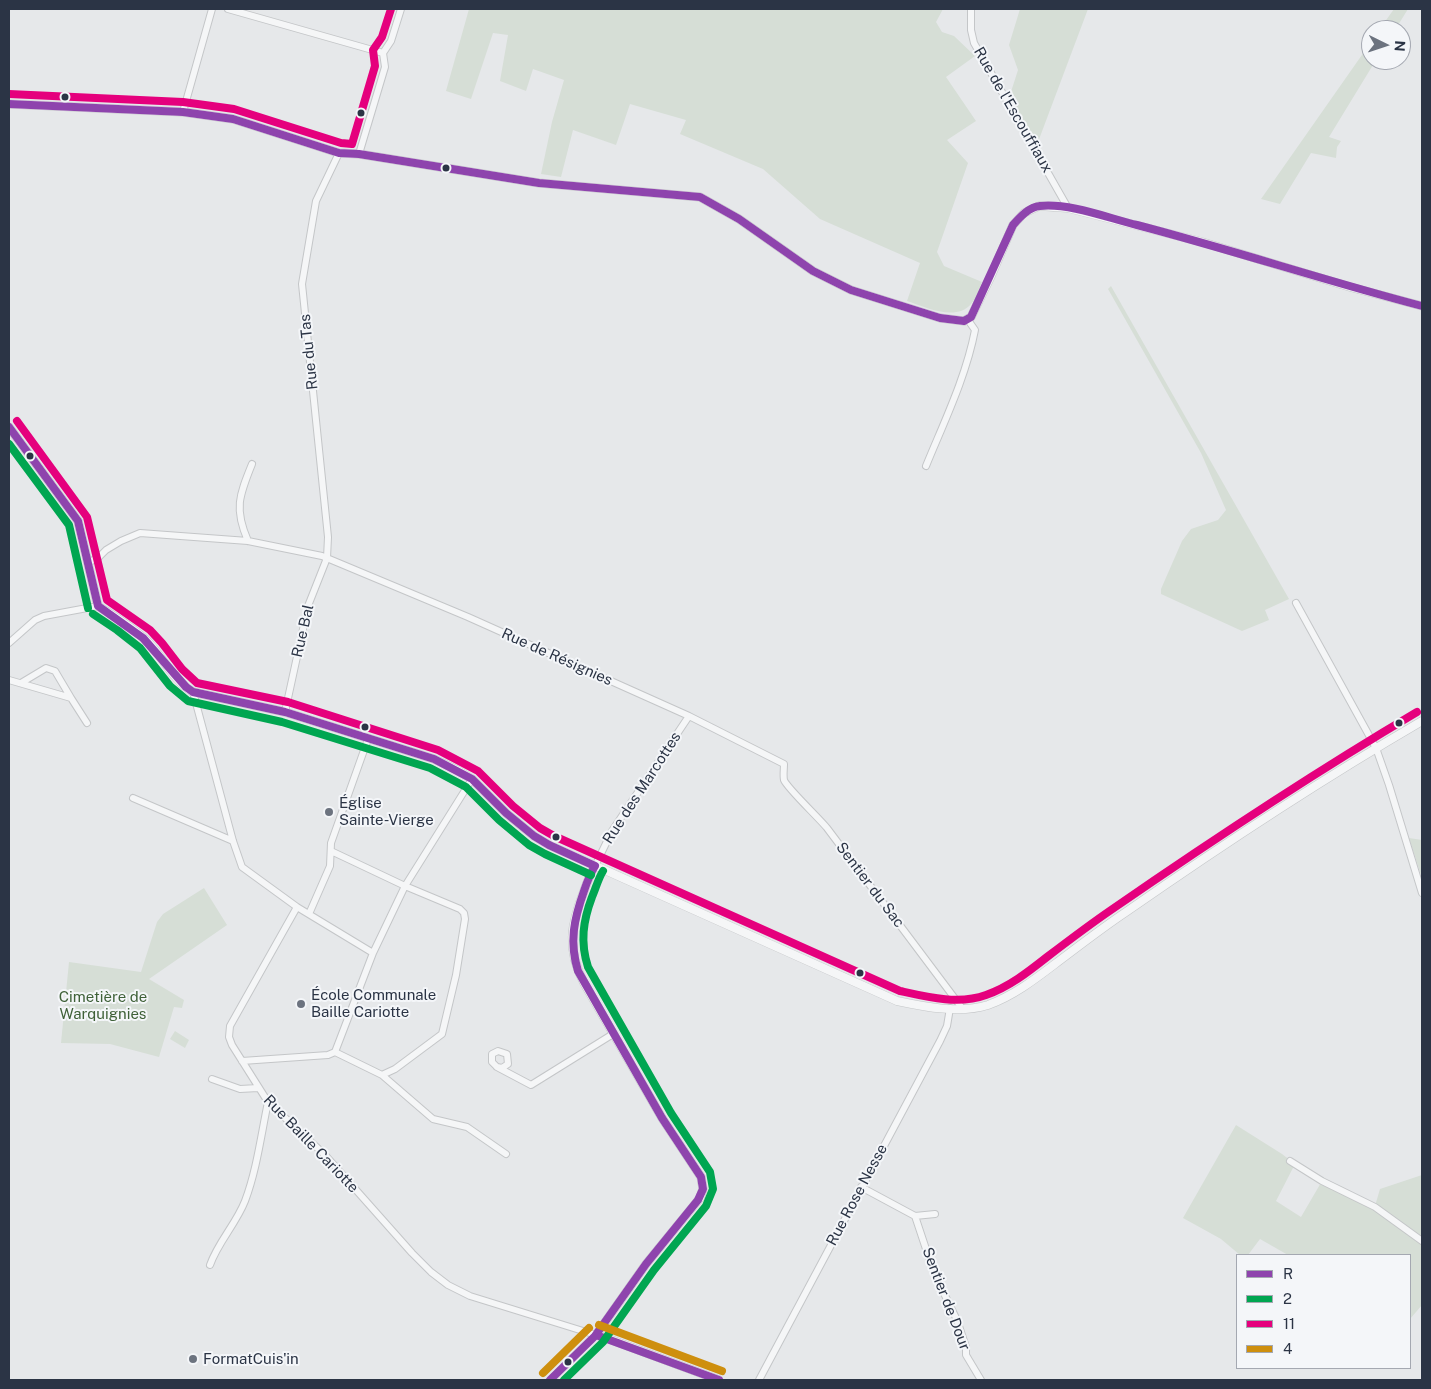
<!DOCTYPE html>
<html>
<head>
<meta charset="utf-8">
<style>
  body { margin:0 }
  #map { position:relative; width:1431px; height:1389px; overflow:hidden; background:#e6e8ea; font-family:"Public Sans",sans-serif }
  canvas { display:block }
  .frame { position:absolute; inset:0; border:10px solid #2b3445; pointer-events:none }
  .legend { position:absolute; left:1236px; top:1254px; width:175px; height:115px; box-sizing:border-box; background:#f4f6f9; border:1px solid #a4a8b1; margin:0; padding:6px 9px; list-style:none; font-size:15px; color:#2b3445 }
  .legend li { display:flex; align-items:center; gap:10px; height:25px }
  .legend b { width:25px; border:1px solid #a4a8b1 }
  .north { position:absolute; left:1361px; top:20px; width:50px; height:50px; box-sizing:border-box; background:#f4f6f9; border:1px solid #a4a8b1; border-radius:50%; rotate:94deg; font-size:14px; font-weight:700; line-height:20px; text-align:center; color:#2b3445 }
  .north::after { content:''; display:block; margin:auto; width:18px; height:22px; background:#6c737f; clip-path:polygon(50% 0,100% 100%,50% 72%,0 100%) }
</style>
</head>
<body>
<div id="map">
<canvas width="1431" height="1389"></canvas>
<div class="frame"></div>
<ul class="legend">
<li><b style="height:6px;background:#8e44ad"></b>R</li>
<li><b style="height:6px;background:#00a651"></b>2</li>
<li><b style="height:6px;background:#e5007d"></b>11</li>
<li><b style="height:6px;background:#ce8f0e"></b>4</li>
</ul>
<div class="north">N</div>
</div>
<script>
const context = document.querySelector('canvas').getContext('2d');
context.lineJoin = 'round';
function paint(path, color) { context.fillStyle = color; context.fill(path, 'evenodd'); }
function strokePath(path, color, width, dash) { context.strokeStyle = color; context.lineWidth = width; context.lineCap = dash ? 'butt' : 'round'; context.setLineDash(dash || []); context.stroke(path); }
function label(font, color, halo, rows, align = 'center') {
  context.font = font + ' "Public Sans",sans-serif'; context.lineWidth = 4; context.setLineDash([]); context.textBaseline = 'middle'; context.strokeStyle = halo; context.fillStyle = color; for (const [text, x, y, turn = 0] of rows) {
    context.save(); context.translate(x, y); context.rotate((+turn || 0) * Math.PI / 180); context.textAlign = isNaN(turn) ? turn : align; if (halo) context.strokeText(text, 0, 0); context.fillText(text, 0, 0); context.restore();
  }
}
const green = new Path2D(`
  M469,9H943L936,22L942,32L954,36L975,56L946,77L976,121L947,140L968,163L937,252L944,266L982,282C979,289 977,298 971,304C956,322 925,307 907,301L920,263L820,219L763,169L680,134L686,120L630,104L616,145L573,130L561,177L541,174L552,122L564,80L533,69L526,91L500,81L508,35L493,33L471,99L446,91Z
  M1020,9H1088L1038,142L1009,98L1018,70L1009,45Z
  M1394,9H1408L1395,30H1379Z
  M1371,42V60H1376L1329,137L1341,141L1337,147L1336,158L1311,153L1280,204L1261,199Z
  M1111,286L1289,599L1265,610L1269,620L1242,631L1161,594V589L1182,541L1191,529L1218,520L1226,510L1201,453L1108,289Z
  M1409,838L1422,840V878Z
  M204,888L227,925L149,979L184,1000L182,1008L174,1007L159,1057L110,1044L61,1043L69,962L141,972L157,922L163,914Z
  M175,1031L189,1040L185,1048L170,1039Z
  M1236,1125L1282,1154L1295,1164L1276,1201L1301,1217L1322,1181L1375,1206L1380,1189L1422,1175V1305L1410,1319V1255H1288L1260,1239L1248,1255H1240L1221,1239L1183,1218Z`);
const minor = new Path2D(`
  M228,9L383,53
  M971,9V30L974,43L1068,208
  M183,112L212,9
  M359,154L385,67L383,53L391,41L401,9
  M926,466C944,422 966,377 975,330L968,320
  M248,541C234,509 239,496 252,464
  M89,562L98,558L106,550L121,541L140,533L248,541L322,556L468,617L689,716L784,764C784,769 783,775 784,780C787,788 819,818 827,828L962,1008
  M1296,603L1376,748L1389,785L1422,893
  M9,643L35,620L44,616L98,606
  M9,680L71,698L87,723
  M21,683L46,668L55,671L71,698
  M193,692L233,841L242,867L297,907L373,953L335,1052
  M285,712L308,606L327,558L328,537L302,284L316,201L339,153
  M133,798L233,841
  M331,851L405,886L460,909L464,913L465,919L456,975L442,1034L395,1069L382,1075L335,1052
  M595,866L612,831L689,716
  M297,907L230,1026L229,1037L232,1045L268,1102L325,1155L412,1253L431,1272L448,1285L470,1296L596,1335L550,1380
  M309,914L330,866L331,843L368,739
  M373,953L405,886L472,779
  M242,1061L328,1055L335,1052
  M497,1067L502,1068L508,1064L507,1054L498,1051L492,1054V1062L497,1067L531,1085L613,1034
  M382,1075L433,1119L467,1127L506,1154
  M212,1079L240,1089L258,1088
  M1290,1161L1322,1181L1375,1207L1422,1241
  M861,1187L915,1216L935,1214
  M915,1216L934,1273L957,1320L966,1347V1355L981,1380
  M210,1265C218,1242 236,1224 245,1201C257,1169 261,1135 268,1102
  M759,1380L940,1041L947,1026L950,1008`);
const tertiary = new Path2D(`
  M9,104L183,112L233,119L339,153L359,154L539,183L700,197L739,219L813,271L851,290L940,318L964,321L971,317L991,276L1013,225L1024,213L1039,206L1068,208L1202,242L1350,287L1422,306
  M9,427L78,521L98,606C115,617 134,628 149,643C164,659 174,681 193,692L285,712L434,759L457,770L472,779L506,813L534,836L549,845L897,1001C925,1007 960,1014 988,1005C1013,996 1034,980 1055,964C1079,946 1102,928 1126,912C1222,845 1321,780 1422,721
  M595,866C590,873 587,883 584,891C571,924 566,949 584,983L662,1118L701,1177L703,1189L700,1198L646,1264L596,1335L609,1339L719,1380`);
const bus1 = new Path2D(`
  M9,104L183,112L233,119L339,153L359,154L539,183L700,197L739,219L813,271L851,290L940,318L964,321L971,317L1013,225C1020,217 1029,207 1040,206C1070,203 1108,218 1137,225C1233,250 1326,281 1422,306
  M9,427L78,521L98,606L143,638L186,687L193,692L285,712L434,759L472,779L506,813L534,836L549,845L595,866C590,874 587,882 584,891C574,919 569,942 578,971L662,1118L701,1177L703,1189L698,1200L646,1264L595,1336L550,1380
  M596,1335L719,1380`);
const bus2 = new Path2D(`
  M9,444L69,525L88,608
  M93,614L117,630L140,648L170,686L188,701L282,722L430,768L466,787L499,820L529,845L545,854L591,875
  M564,1380L603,1342L654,1270L706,1206L713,1189L710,1172L671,1113L588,967C580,942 583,921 592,897C596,888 598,879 603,871`);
const bus3 = new Path2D(`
  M9,94L183,102L234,109L341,143L352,144L375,66L373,50L382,37L391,9
  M17,421L87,517L107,600L150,630L162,643L182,669L197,683L288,702L438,750L478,771L513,806L540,828L554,836L900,991C927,997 959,1005 986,995C1009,987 1028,972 1047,957C1068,941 1089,925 1111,910C1211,841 1312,774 1417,712`);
const bus4 = new Path2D(`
  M599,1325L722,1371
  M543,1373L589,1328`);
const markers = [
  [65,97,4.5,"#2b3445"],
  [361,113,4.5,"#2b3445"],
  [446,168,4.5,"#2b3445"],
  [30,456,4.5,"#2b3445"],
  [1399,723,4.5,"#2b3445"],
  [365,727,4.5,"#2b3445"],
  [329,812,5,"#6c737f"],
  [556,837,4.5,"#2b3445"],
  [860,973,4.5,"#2b3445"],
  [301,1004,5,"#6c737f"],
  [193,1359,5,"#6c737f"],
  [568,1362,4.5,"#2b3445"]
];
const streetNames = [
  ["Rue de l'Escouffiaux",1013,110,60],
  ["Rue du Tas",309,352,-96],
  ["Rue Bal",303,631,-77],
  ["Rue de Résignies",557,657,24],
  ["Rue des Marcottes",642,788,-57],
  ["Sentier du Sac",870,885,53],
  ["Rue Baille Cariotte",311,1144,46],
  ["Rue Rose Nesse",857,1195,-62],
  ["Sentier de Dour",946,1299,69]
];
const poiNames = [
  ["Église",339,803],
  ["Sainte-Vierge",339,820],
  ["École Communale",311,995],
  ["Baille Cariotte",311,1012],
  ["FormatCuis'in",203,1359]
];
const parkNames = [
  ["Cimetière de",103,997],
  ["Warquignies",103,1014]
];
paint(green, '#d6ded6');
strokePath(minor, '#c4c6c8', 8);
strokePath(tertiary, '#c4c6c8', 9);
strokePath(minor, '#f5f6f7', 6);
strokePath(tertiary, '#f5f6f7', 8);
strokePath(bus1, '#8e44ad', 8);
strokePath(bus2, '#00a651', 8);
strokePath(bus3, '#e5007d', 8);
strokePath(bus4, '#ce8f0e', 8);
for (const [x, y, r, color] of markers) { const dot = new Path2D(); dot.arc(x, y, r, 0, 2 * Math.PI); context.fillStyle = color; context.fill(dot); strokePath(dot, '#f4f6f9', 2); }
label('15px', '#2b3445', '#f4f6f9', streetNames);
label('15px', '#2b3445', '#f4f6f9', poiNames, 'left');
label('15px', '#3f6138', '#f4f6f9', parkNames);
</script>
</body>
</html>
